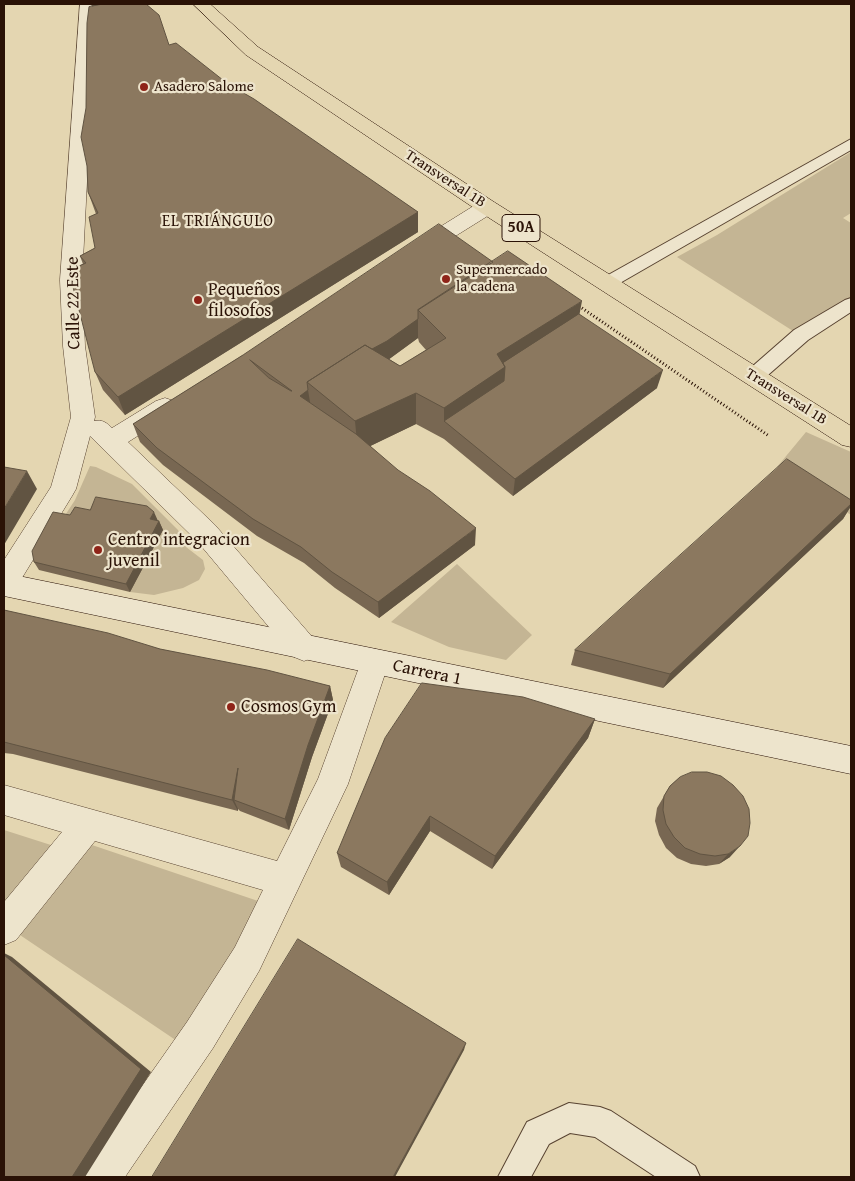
<!DOCTYPE html>
<html>
<head>
<meta charset="utf-8">
<style>
  body { margin:0 }
  #map { position:relative; width:855px; height:1181px; overflow:hidden; background:#e4d6b1; font-family:"Gentium Book Plus",serif }
  canvas { display:block }
  .frame { position:absolute; inset:0; border:5px solid #2a1206; pointer-events:none }
</style>
</head>
<body>
<div id="map">
<canvas width="855" height="1181"></canvas>
<div class="frame"></div>
</div>
<script>
const context = document.querySelector('canvas').getContext('2d');
context.lineJoin = 'round';
function paint(path, color) { context.fillStyle = color; context.fill(path, 'evenodd'); }
function strokePath(path, color, width, dash) { context.strokeStyle = color; context.lineWidth = width; context.lineCap = dash ? 'butt' : 'round'; context.setLineDash(dash || []); context.stroke(path); }
function label(font, color, halo, rows, align = 'center') {
  context.font = font + ' "Gentium Book Plus",serif'; context.lineWidth = 4.5; context.setLineDash([]); context.textBaseline = 'middle'; context.strokeStyle = halo; context.fillStyle = color; for (const [text, x, y, turn = 0] of rows) {
    context.save(); context.translate(x, y); context.rotate((+turn || 0) * Math.PI / 180); context.textAlign = isNaN(turn) ? turn : align; if (halo) context.strokeText(text, 0, 0); context.fillText(text, 0, 0); context.restore();
  }
}
const green = new Path2D(`
  M851,152V213L843,218L851,223V299L793,331L677,257L717,235Z
  M806,432L851,452V515L777,467Z
  M90,466L96,467L132,484L178,530L186,547L203,560L205,569L199,580L183,588L154,595L130,592L142,565L163,530L91,518L62,520L75,500Z
  M457,564L532,635L506,660L449,647L391,622Z
  M4,830L54,846L4,908Z
  M89,844L264,903L177,1041L17,933Z`);
const path = new Path2D(`
  M579,306L769,436`);
const lane = new Path2D(`
  M851,139V150L613,287L607,289L601,287L598,283L601,279Z
  M851,298V312L808,340L760,382L753,384L746,382L743,377L746,372L794,330L845,300Z
  M569,1103L600,1107L611,1111L695,1166L700,1177H656L595,1137L570,1133L549,1144L531,1177H498L527,1122Z`);
const street = new Path2D(`
  M80,4H96L82,280L85,346L95,417L94,421C102,419 107,423 112,428L156,401L165,398L174,401L177,407L174,413L128,442L215,525L314,639L318,648L314,657L304,661L294,657L197,541L90,436L76,489L72,496L14,591L4,594V560L51,487L71,417L63,346L60,280Z
  M487,201L494,202L497,207L494,212L425,255L418,257L411,255L407,250L411,245L480,202Z
  M375,649L385,653L389,662L348,784L259,971L213,1048L125,1177H83L88,1163L187,1022L235,947L263,890L95,841L16,940L4,945V902L62,832L4,815V785L277,861L318,779L361,662L365,653Z`);
const secondary = new Path2D(`
  M4,573L851,746V774L4,596Z`);
const primary = new Path2D(`
  M193,4H210L258,47L494,202L851,426V447L842,445L480,212L246,55Z`);
const wall = new Path2D(`
  M92,7L169,45L418,212V232L125,415L103,390L95,372L77,281L72,269L83,264L80,256L95,248L96,214L88,192L86,108Z
  M493,262L579,314L657,388L513,496L444,439L416,424L370,446L475,545L379,618L335,588L304,563L257,536L163,465L140,442L133,424L243,355ZM418,338L419,342L426,350L400,366L389,359Z
  M851,500V506L843,519L663,688L571,665L575,650Z
  M70,515L159,521L163,530L130,592L39,570L34,562Z
  M4,610L160,649L330,686L333,700L312,757L289,830L240,811L238,809V811L13,754L4,753Z
  M595,719L588,738L492,869L430,831L389,895L341,867L337,853Z
  M680,777L730,857L719,864L706,866L691,864L677,858L666,848L659,835L655,821L657,808L670,786Z`);
const shadedWall = new Path2D(`
  M91,4H132L95,16Z
  M418,212V232L125,415L118,397Z
  M582,301L576,333L502,399L444,421V408L497,354Z
  M418,319V338L388,360L312,387Z
  M663,370L657,388L513,496L515,479Z
  M308,390L311,408L300,396Z
  M416,393V424L358,452L355,421Z
  M27,471L37,489L4,545V509Z
  M851,504V506L843,519L663,688L670,674Z
  M154,512L158,521L150,519Z
  M159,521L163,530L130,592L126,584Z
  M476,528L475,545L379,618L378,602Z
  M330,686L333,700L312,757L289,830L285,819L308,745Z
  M595,719L588,738L492,869L495,856Z
  M238,768L234,800L238,809V811L232,800Z
  M430,816V831L389,895L387,882Z
  M740,846L730,857L719,864L728,854Z
  M4,953L12,957L151,1072L85,1177H72Z
  M466,1043L464,1050L395,1177H393Z`);
const building = new Path2D(`
  M103,4H146L159,15L169,45L176,43L228,84L254,99L418,212L118,397L95,372L72,283L78,280L72,269L86,263L80,256L95,248L89,217L98,213L88,192L87,166L81,137L86,108L87,23L89,7Z
  M439,224L493,262L418,310V319L387,341L372,349L365,345L307,382L308,390L300,396L356,434L398,470L430,491L476,528L378,602L332,572L301,547L253,519L157,448L133,424L243,355ZM250,360L292,391H291L269,378Z
  M508,251L582,301L497,354L505,367L444,408L416,393L355,421L307,382L365,345L400,366L446,338L418,310Z
  M579,314L663,370L515,479L444,421L504,381L505,367L503,363Z
  M787,459L851,500V504L670,674L575,650Z
  M4,467L27,471L4,509Z
  M96,497L147,506L154,512L150,519L159,521L126,584L34,562L32,551L53,512L70,515L75,507L90,510Z
  M4,610L108,633L160,649L267,670L330,686L308,745L285,819L234,800L238,768L232,800L4,742Z
  M422,683L523,697L595,719L495,856L430,816L387,882L337,853L385,738Z
  M692,772H707L721,776L733,785L743,796L749,809L750,823L748,836L740,846L728,854L715,856L700,854L685,848L674,837L666,824L663,810L664,796L670,786L680,777Z
  M298,939L466,1043L393,1177H152Z
  M4,955L141,1069L72,1177H4Z`);
const markers = [
  [144,87,5,"#8f2418"],
  [446,279,5,"#8f2418"],
  [198,300,5,"#8f2418"],
  [98,550,5,"#8f2418"],
  [231,707,5,"#8f2418"]
];
const farPoinames = [
  ["Asadero Salome",154,87],
  ["Supermercado",456,270],
  ["la cadena",456,287]
];
const farStreetnames = [
  ["Transversal 1B",445,179,33],
  ["Transversal 1B",786,397,32]
];
const farNeighbourhoodnames = [
  ["EL TRIÁNGULO",218,222]
];
const shields = [
  [521,228,38]
];
const shieldNames = [
  ["50A",521,228]
];
const poiNames = [
  ["Pequeños",208,290],
  ["filosofos",208,311],
  ["Centro integracion",108,540],
  ["juvenil",108,561],
  ["Cosmos Gym",241,707]
];
const streetNames = [
  ["Calle 22 Este",74,303,-91],
  ["Carrera 1",427,673,12]
];
paint(green, '#c4b594');
strokePath(lane, '#584331', 2);
strokePath(street, '#584331', 1);
strokePath(secondary, '#2a1206', 1);
strokePath(primary, '#2a1206', 1);
strokePath(path, '#2a1206', 3, [1, 2.5]);
paint(lane, '#ede4cc');
paint(street, '#ede4cc');
paint(secondary, '#ede4cc');
paint(primary, '#e4d6b1');
paint(wall, '#786752');
paint(shadedWall, '#615442');
paint(building, '#8b785f');
strokePath(building, '#615442', 1);
for (const [x, y, r, color] of markers) { const dot = new Path2D(); dot.arc(x, y, r, 0, 2 * Math.PI); context.fillStyle = color; context.fill(dot); strokePath(dot, '#ede4cc', 2); }
label('15px', '#2a1206', '#ede4cc', farPoinames, 'left');
label('15px', '#2a1206', '#ede4cc', farStreetnames);
context.letterSpacing = '1px';
label('16px', '#2a1206', '#ede4cc', farNeighbourhoodnames);
context.letterSpacing = '0px';
for (const [x, y, w] of shields) { const box = new Path2D(); box.roundRect(x - w / 2, y - 13.5, w, 27, 4); context.fillStyle = '#ede4cc'; context.fill(box); strokePath(box, '#2a1206', 1); }
label('bold 16px', '#2a1206', null, shieldNames);
label('18px', '#2a1206', '#ede4cc', poiNames, 'left');
label('18px', '#2a1206', '#ede4cc', streetNames);
</script>
</body>
</html>
